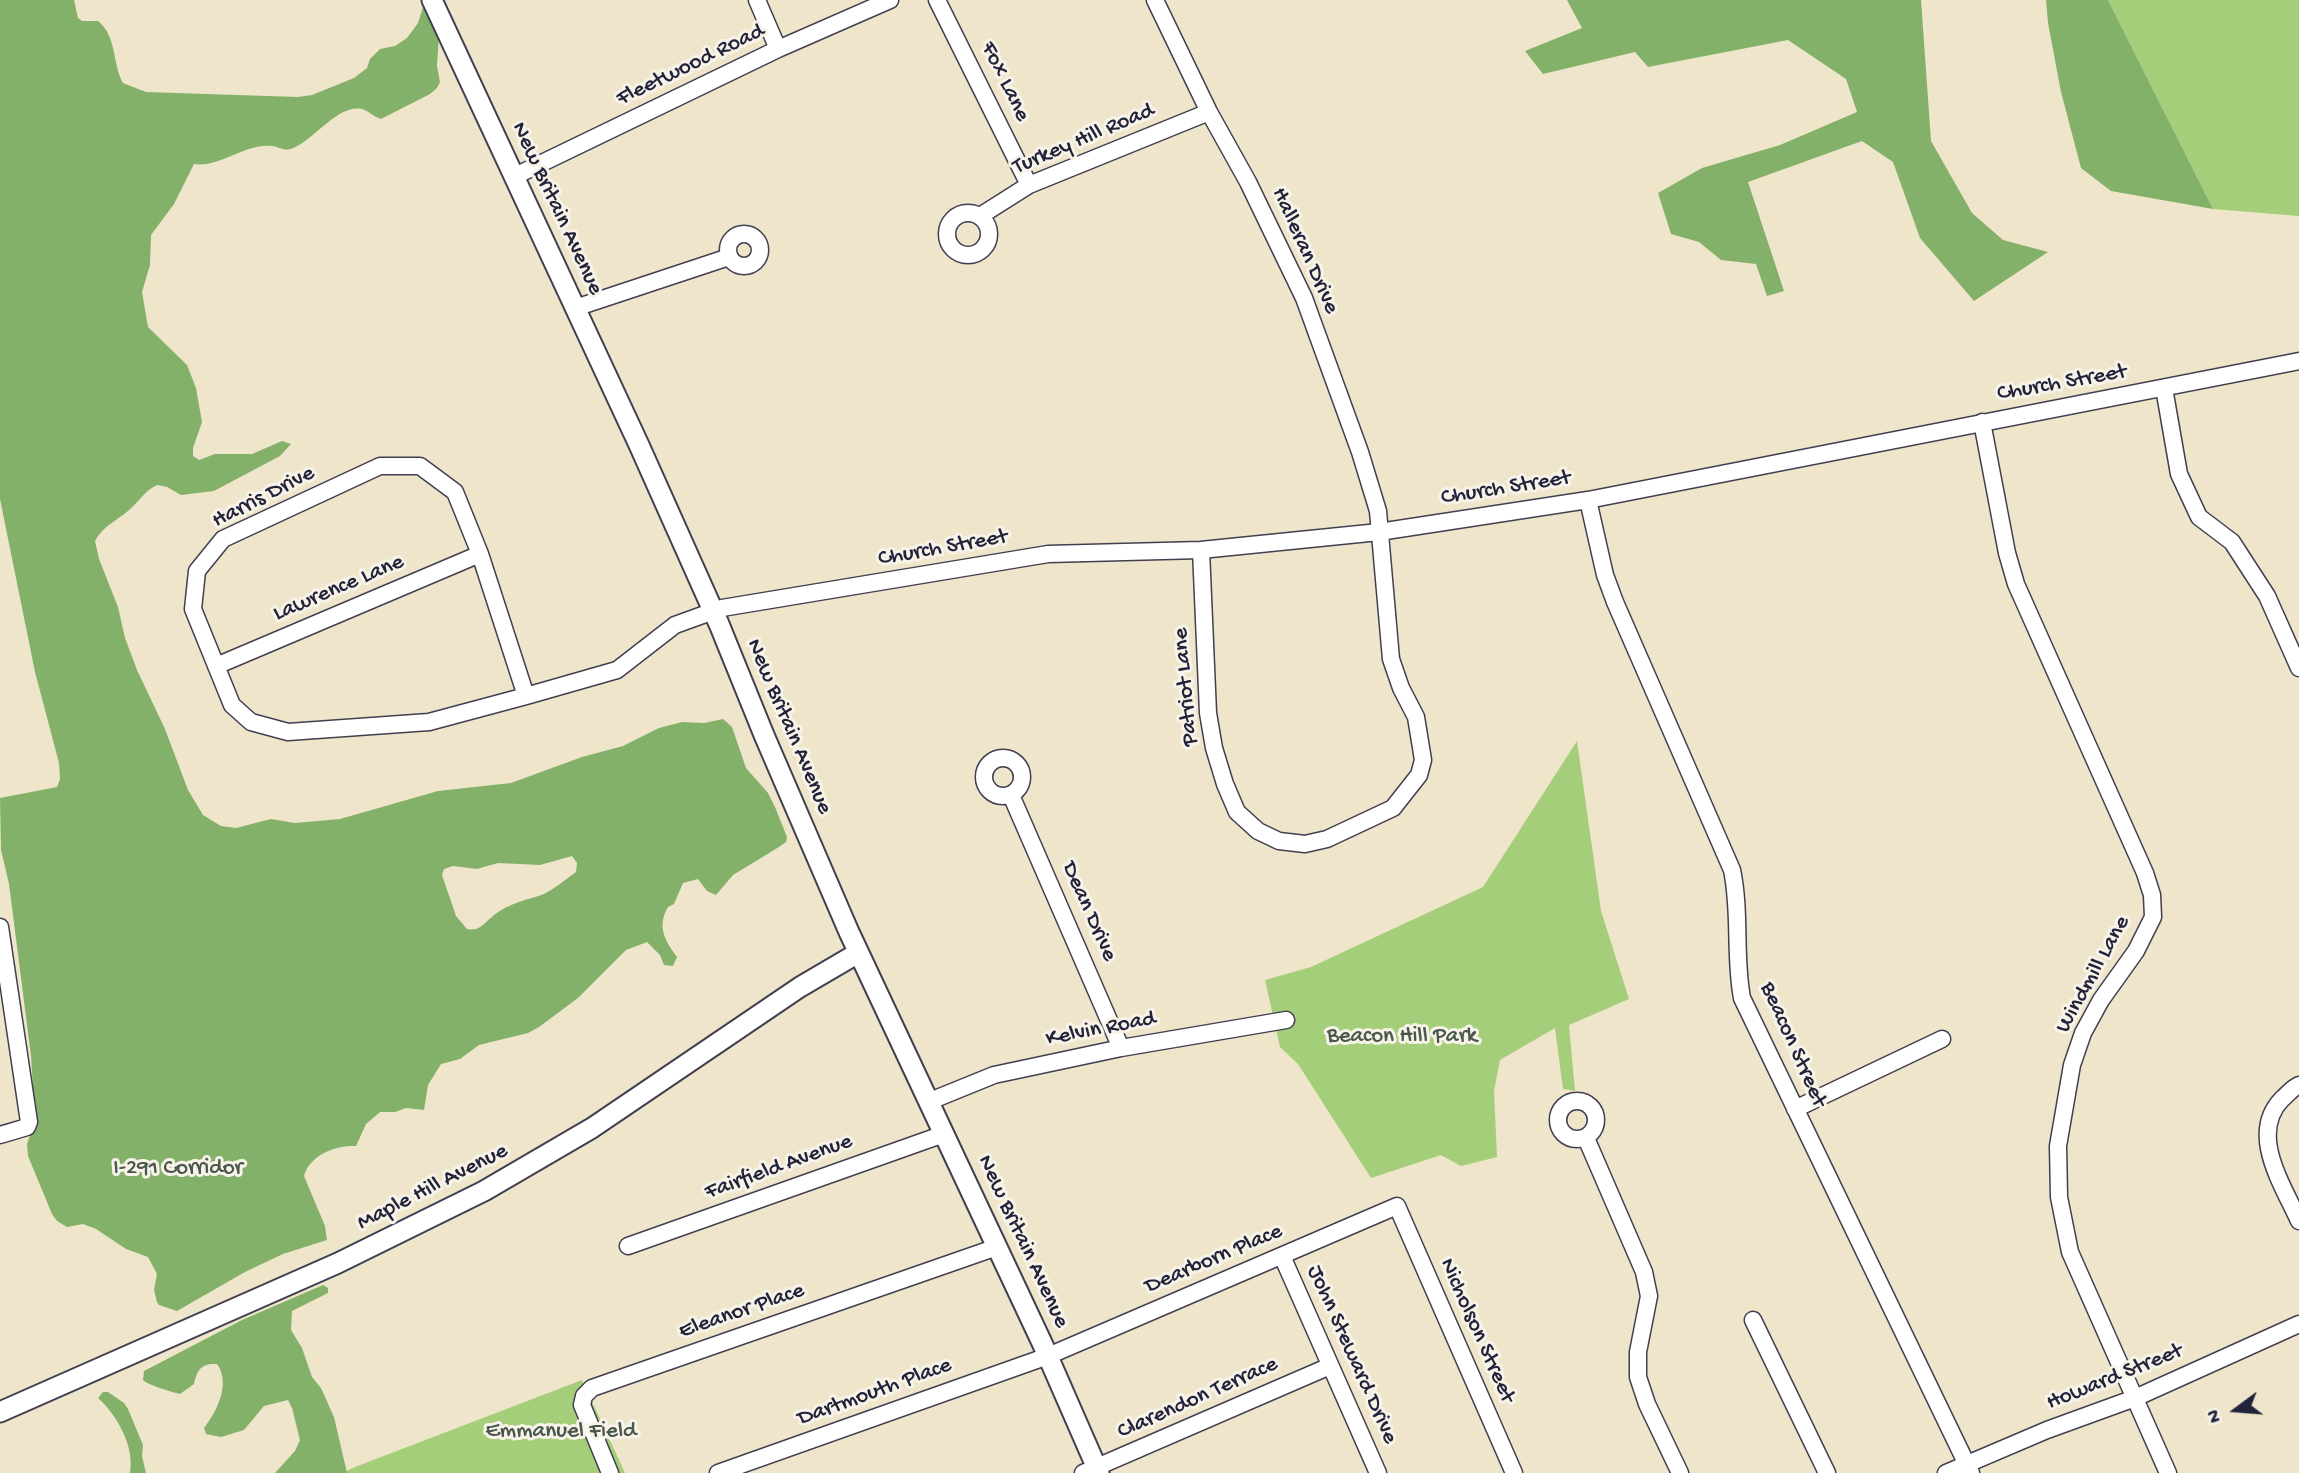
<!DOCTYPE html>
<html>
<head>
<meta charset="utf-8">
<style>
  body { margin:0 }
  #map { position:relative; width:2299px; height:1473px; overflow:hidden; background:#efe5ca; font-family:"Gochi Hand",sans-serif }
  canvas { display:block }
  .north { position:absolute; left:2201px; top:1375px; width:70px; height:70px; -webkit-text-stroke:5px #f7f3e8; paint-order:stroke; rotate:254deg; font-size:19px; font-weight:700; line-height:28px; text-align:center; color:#22223b }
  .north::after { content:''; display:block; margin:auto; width:24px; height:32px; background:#22223b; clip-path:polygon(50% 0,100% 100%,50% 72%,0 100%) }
</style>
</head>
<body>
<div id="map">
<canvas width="2299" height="1473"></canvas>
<div class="north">N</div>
</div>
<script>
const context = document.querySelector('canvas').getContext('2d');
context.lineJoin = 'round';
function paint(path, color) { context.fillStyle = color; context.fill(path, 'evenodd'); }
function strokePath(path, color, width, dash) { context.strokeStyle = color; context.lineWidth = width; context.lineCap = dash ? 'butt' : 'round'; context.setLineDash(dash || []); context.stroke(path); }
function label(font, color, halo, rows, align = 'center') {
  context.font = font + ' "Gochi Hand",sans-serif'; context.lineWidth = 6; context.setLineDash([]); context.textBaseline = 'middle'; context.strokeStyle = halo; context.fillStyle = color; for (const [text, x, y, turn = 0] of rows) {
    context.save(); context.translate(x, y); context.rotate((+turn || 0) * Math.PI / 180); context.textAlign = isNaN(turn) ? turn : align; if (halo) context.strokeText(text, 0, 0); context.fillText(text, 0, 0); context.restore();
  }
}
const green = new Path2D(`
  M2108,0H2299V216L2213,209Z
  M1577,741L1601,911L1629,999L1569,1025L1575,1091L1563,1089L1555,1028L1500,1060L1494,1091L1497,1157L1461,1166L1441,1155L1371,1178L1298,1064L1280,1047L1265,980L1311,967L1483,887Z
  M582,1380L625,1473H342L355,1467Z`);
const forest = new Path2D(`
  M0,0H74L78,18L82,21H98C117,36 112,63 123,83L146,92L298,97L312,95L354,78L367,68L370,59L380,49L395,46L407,38L418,23L423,7L427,6L439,34L437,66L440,82L437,88L430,94L381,119C374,117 369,111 362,109C338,104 314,140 293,148C284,152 280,147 272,146C245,143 220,168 194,164L174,204L151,235L150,265L142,292L148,327L187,365L196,388L202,422L193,448V456L199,460L215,454H252L282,441L291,444L280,456L214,491L181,495L167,487L157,485C144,491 139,502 128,511C116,521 103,526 95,541L99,559L118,607L125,638L137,670L165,729L188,790L203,815L221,826L236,828L271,819L295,823L340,819L438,791L511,783L582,757L623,746L659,728L682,722L704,723L723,719L732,727L746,768L768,793L775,807L787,837L786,842L779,847L733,875L716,895L707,891L698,879L683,883L674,904L668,907C656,927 666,942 677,957L673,966L664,965L660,955L647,942L626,950L578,998L539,1027L528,1033L479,1045L460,1059L441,1064L428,1085L424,1110L406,1108L395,1112H380L366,1124L356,1146C335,1145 310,1155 304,1176L325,1226L327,1240L283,1254L245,1272L177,1311L159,1305L157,1302L154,1290L157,1274L148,1257L126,1249L96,1229L83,1224L67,1227L57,1221L52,1214L28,1156L27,1144L35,1122L31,1056L9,884L1,850L0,798L57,787L60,779L59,763L35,672L0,499ZM572,856L577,863L576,872C568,878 551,891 544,894C527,900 509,903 494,915C485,922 480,932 467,929L456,916L442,875L444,869L453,866L477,869L498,863L540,865Z
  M1567,0H1921L1931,141L1972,213L2003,240L2048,252L1974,301L1920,238L1893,162L1862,141L1748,182L1784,291L1767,296L1756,264L1721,260L1699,242L1671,234L1658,193L1702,168L1780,145L1857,112L1846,79L1788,40L1648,67L1635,52L1543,74L1525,51L1582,28Z
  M2046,0H2108L2213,209L2111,191L2081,168L2061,92L2048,23Z
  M323,1285L328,1288V1293L292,1311L291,1330L302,1348L312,1377L321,1388L334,1417L347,1473H275L295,1451L300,1440L292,1408L288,1400L264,1406L244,1430L221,1437L206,1434L204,1428C217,1411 231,1384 217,1364C200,1363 197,1371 194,1384L180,1394C171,1392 148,1385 143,1380L144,1371L242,1320Z
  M103,1392H108L124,1403L128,1409L143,1445L142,1456L146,1473H130C135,1447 117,1415 98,1398Z`);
const minor = new Path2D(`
  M757,0L778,49
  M937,0L1029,185
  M1155,0L1209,112L1248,182L1304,298L1360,452L1378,511L1391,659L1401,688L1416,717L1423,760L1419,775L1393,808L1327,839L1305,844L1279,841L1258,831L1237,812L1225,784L1214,748L1208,713L1201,550
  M513,177L778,49L890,0
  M947 234a21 21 0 1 1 42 0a21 21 0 1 1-42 0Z
  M980,216L1029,185L1209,112
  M728 250a16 16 0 1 1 32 0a16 16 0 1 1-32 0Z
  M575,308L729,257
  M2164,388L2179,474L2199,517L2232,542L2267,596L2299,668
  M1982,422L2007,553L2016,584L2145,873L2152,895L2153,917L2136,951L2101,1000L2083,1033L2072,1065L2058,1146L2059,1197L2070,1252L2168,1473
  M1588,500L1605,575L1615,602L1732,870C1741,913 1734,956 1742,998L1971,1473
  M216,666L480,554
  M526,696L480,554L455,492L420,466H380L223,539L197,571L193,609L232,705L251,722L288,732L429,722L526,696L617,670L675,625L722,608L1048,554L1201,550L1379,532L1588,500L2299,361
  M984 777a19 19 0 1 1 38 0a19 19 0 1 1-38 0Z
  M1011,795L1121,1048
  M0,927L29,1122L27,1127L0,1135
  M2299,1085C2292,1088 2288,1094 2282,1099C2248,1134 2283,1185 2299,1221
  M1558 1120a19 19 0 1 1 38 0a19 19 0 1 1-38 0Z
  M930,1101L994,1075L1121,1048L1286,1020
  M1795,1109L1942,1039
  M1586,1138L1644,1272L1649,1296L1638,1352V1377L1647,1404L1680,1473
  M628,1246L944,1134
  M1282,1256L1378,1473
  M1753,1320L1827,1473
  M610,1473L582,1405L584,1396L592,1388L997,1247
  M718,1473L1048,1356L1397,1206L1514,1473
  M1083,1473L1330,1366
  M1946,1473L2047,1430L2135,1398L2299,1324`);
const major = new Path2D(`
  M432,0L639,445L719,624L764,735L849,932L1043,1345L1099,1473
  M0,1412L338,1263L484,1191L592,1128L800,987L858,953`);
const streetNames = [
  ["Fleetwood Road",691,66,-26],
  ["Fox Lane",1004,82,64],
  ["Turkey Hill Road",1084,140,-23],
  ["New Britain Avenue",556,209,65],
  ["Halleran Drive",1304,251,66],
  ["Church Street",2062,384,-10],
  ["Church Street",1506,489,-9],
  ["Harris Drive",264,498,-27],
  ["Church Street",943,549,-10],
  ["Lawrence Lane",339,589,-23],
  ["Patriot Lane",1187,687,-95],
  ["New Britain Avenue",788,727,67],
  ["Dean Drive",1088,912,66],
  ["Windmill Lane",2094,975,-61],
  ["Kelvin Road",1101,1030,-11],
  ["Beacon Street",1792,1045,66],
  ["Fairfield Avenue",779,1168,-20],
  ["Maple Hill Avenue",433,1188,-27],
  ["New Britain Avenue",1022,1242,65],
  ["Dearborn Place",1214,1260,-23],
  ["Eleanor Place",742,1312,-19],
  ["Nicholson Street",1476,1331,66],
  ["John Steward Drive",1351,1355,66],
  ["Howard Street",2115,1378,-22],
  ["Dartmouth Place",875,1393,-20],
  ["Clarendon Terrace",1198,1399,-24]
];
const parkNames = [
  ["Beacon Hill Park",1402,1037],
  ["I-291 Corridor",178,1169],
  ["Emmanuel Field",561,1432]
];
paint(green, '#a5ce7a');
paint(forest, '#84b16a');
strokePath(minor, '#413f50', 19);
strokePath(major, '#413f50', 23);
strokePath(minor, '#fff', 16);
strokePath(major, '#fff', 19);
label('23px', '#22223b', '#f7f3e8', streetNames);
label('23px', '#49564e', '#f7f3e8', parkNames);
</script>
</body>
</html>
